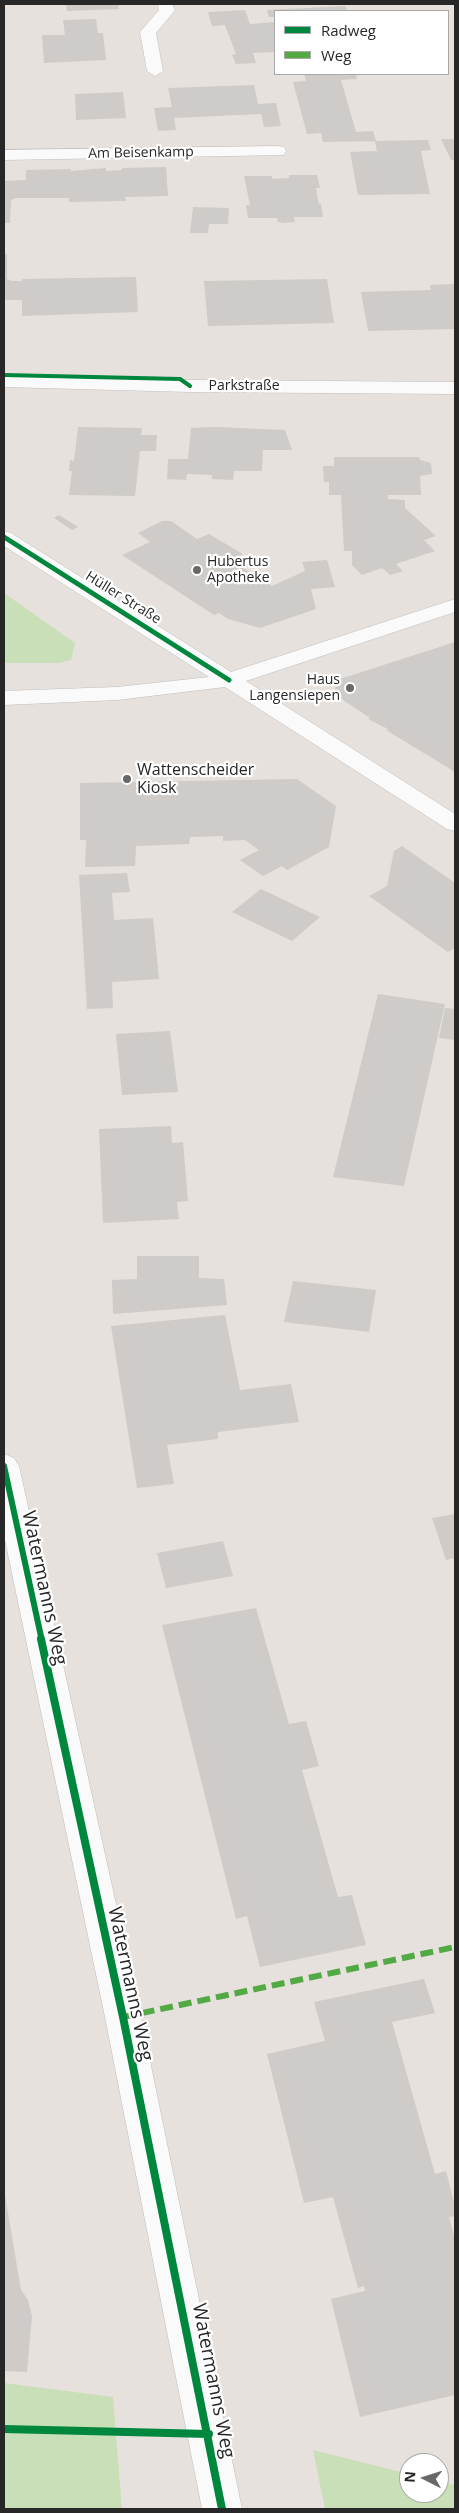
<!DOCTYPE html>
<html>
<head>
<meta charset="utf-8">
<style>
  body { margin:0 }
  #map { position:relative; width:459px; height:2513px; overflow:hidden; background:#e6e1dc; font-family:"Open Sans",sans-serif }
  canvas { display:block }
  .frame { position:absolute; inset:0; border:5px solid #272727; pointer-events:none }
  .legend { position:absolute; left:274px; top:10px; width:175px; height:65px; box-sizing:border-box; background:#fff; border:1px solid #a9a9a9; margin:0; padding:6px 9px; list-style:none; font-size:15px; color:#272727 }
  .legend li { display:flex; align-items:center; gap:10px; height:25px }
  .legend b { width:25px; border:1px solid #a9a9a9 }
  .north { position:absolute; left:399px; top:2453px; width:50px; height:50px; box-sizing:border-box; background:#fff; border:1px solid #a9a9a9; border-radius:50%; rotate:275deg; font-size:14px; font-weight:700; line-height:20px; text-align:center; color:#272727 }
  .north::after { content:''; display:block; margin:auto; width:18px; height:22px; background:#6a6866; clip-path:polygon(50% 0,100% 100%,50% 72%,0 100%) }
</style>
</head>
<body>
<div id="map">
<canvas width="459" height="2513"></canvas>
<div class="frame"></div>
<ul class="legend">
<li><b style="height:6px;background:#00873e"></b>Radweg</li>
<li><b style="height:6px;background:#53aa44"></b>Weg</li>
</ul>
<div class="north">N</div>
</div>
<script>
const context = document.querySelector('canvas').getContext('2d');
context.lineJoin = 'round';
function paint(path, color) { context.fillStyle = color; context.fill(path, 'evenodd'); }
function strokePath(path, color, width, dash) { context.strokeStyle = color; context.lineWidth = width; context.lineCap = dash ? 'butt' : 'round'; context.setLineDash(dash || []); context.stroke(path); }
function label(font, color, halo, rows, align = 'center') {
  context.font = font + ' "Open Sans",sans-serif'; context.lineWidth = 4.5; context.setLineDash([]); context.textBaseline = 'middle'; context.strokeStyle = halo; context.fillStyle = color; for (const [text, x, y, turn = 0] of rows) {
    context.save(); context.translate(x, y); context.rotate((+turn || 0) * Math.PI / 180); context.textAlign = isNaN(turn) ? turn : align; if (halo) context.strokeText(text, 0, 0); context.fillText(text, 0, 0); context.restore();
  }
}
const green = new Path2D(`
  M4,593L75,643L71,660L58,663H4Z
  M4,2383L113,2397L122,2509H4Z
  M313,2450L409,2474V2493H439V2481L455,2485V2509H325Z`);
const building = new Path2D(`
  M66,4H118L119,9L67,11Z
  M345,6L348,11H275V17H269L267,10Z
  M245,10L250,24L275,22V52L253,53L256,63L236,64L232,55L236,54L225,25L212,26L208,12Z
  M96,19L98,33H103L106,60L44,63L42,35H65L63,20Z
  M304,74H356L357,79L341,80L356,132L373,131L376,141L323,142L321,133L307,134L293,82L306,81Z
  M254,85L258,104L276,103L281,126L264,127L261,114L174,118L176,130L158,131L154,108L172,107L168,88Z
  M123,92L126,118L76,120L75,94Z
  M441,139H455V160H451Z
  M428,140L431,150L421,151L430,194L358,195L350,152L377,151L375,141Z
  M166,167L168,196L125,197L126,201L69,202V198H16L11,200L10,223H4V181L26,180V170L71,169V171L106,168V171L122,170V168Z
  M289,175H317L320,188H316L317,195L319,204H321L323,217H294L295,222L283,223L278,222L277,218H248L246,205H250L244,176H272V179L289,178Z
  M193,207L229,208L228,224H209L208,233H190Z
  M7,254V279L12,281H22V279L136,277L138,312L22,316V300H4V255Z
  M327,279L334,323L208,326L204,281Z
  M455,284V329L368,331L361,292L431,290L430,285Z
  M78,427L142,428L141,435H157L156,451H140L135,496L69,495L72,471H69L70,460L74,461Z
  M216,427L285,430L292,450H263L262,471H234L233,480L212,479V475L187,474L186,480L167,479L168,459H188L191,428Z
  M334,457H419L420,460L431,463L432,474L420,476L421,495H388V499L405,500V508L436,536L424,540L435,551L396,564L403,571L390,575L382,568L362,575L352,565V551H344L341,495H329V482H324L323,466H334Z
  M59,515L78,527L72,530L54,518Z
  M162,521H171L197,539L209,534L243,554L231,560L272,586L305,571L302,562L327,560L335,587L311,589L316,609L260,628L228,619L219,613L214,615L122,555L150,542L138,533Z
  M455,642V772L386,730L388,729L368,719L370,718L334,694L337,680Z
  M297,779L336,806L329,847L287,870L282,866L263,876L240,860L259,850L245,840L223,841V836L190,837L189,844L136,846L135,866L85,867L86,840H80V783Z
  M402,846L455,883V948L448,952L369,896L387,886L394,851Z
  M127,873L130,892L112,893L114,920L153,918L159,979L112,982L113,1008L87,1009L79,875Z
  M261,889L320,917L292,941L232,912Z
  M378,994L445,1004L404,1186L333,1177Z
  M445,1008L455,1009V1040L439,1038Z
  M170,1031L178,1092L122,1095L116,1034Z
  M171,1126L172,1143L183,1142L188,1201L177,1202L179,1219L103,1223L99,1129Z
  M137,1256H199V1278L224,1279L227,1305L113,1314L112,1280L137,1279Z
  M293,1281L376,1290L369,1332L284,1322Z
  M225,1315L240,1390L291,1384L299,1422L218,1432V1439L167,1445L174,1484L137,1488L111,1326Z
  M455,1514V1558L446,1560L432,1518Z
  M223,1541L233,1576L166,1588L157,1553Z
  M256,1608L289,1724L306,1721L319,1766L302,1770L338,1897L352,1895L366,1945L260,1967L247,1916L236,1919L162,1625Z
  M424,1979L435,2013L392,2022L435,2174L446,2171L455,2206V2216L449,2217L455,2239V2395L360,2417L331,2299L365,2291L364,2286L358,2288L333,2197L304,2203L267,2054L325,2041L314,2002Z
  M5,2195L21,2290L28,2300L32,2316L27,2372L4,2371Z`);
const minor = new Path2D(`
  M158,4H172L175,10L156,33L163,71L155,76L147,71L140,32L159,10Z
  M278,146L284,147L286,151L284,155L4,160V150Z
  M4,375L190,380L455,382V394L190,392L4,387Z
  M4,531L11,533L231,672L455,599V612L246,681L455,814V831L447,829L225,687L117,700L4,705V691L117,687L209,677L4,546Z
  M4,1454L14,1458L19,1466L141,2017L242,2509H202L105,2017L4,1535Z`);
const quiet = new Path2D(`
  M123,2017L455,1947`);
const cyclewayFar3 = new Path2D(`
  M4,375L180,379L190,386`);
const cyclewayFar2 = new Path2D(`
  M4,537L229,680`);
const cyclewayFar1 = new Path2D(`
  M4,1466L42,1641`);
const cycleway = new Path2D(`
  M41,1639L123,2017L222,2509
  M4,2429L209,2434`);
const markers = [
  [197,570,5,"#6a6866"],
  [350,688,5,"#6a6866"],
  [127,779,5,"#6a6866"]
];
const farStreetnames = [
  ["Am Beisenkamp",141,153,-1],
  ["Parkstraße",244,386],
  ["Hüller Straße",123,598,32]
];
const farPoinames = [
  ["Hubertus",207,562],
  ["Apotheke",207,578],
  ["Haus",340,680,"right"],
  ["Langensiepen",340,696,"right"]
];
const poiNames = [
  ["Wattenscheider",137,770],
  ["Kiosk",137,788]
];
const nearStreetnames = [
  ["Watermanns Weg",44,1588,78],
  ["Watermanns Weg",130,1984,78],
  ["Watermanns Weg",213,2381,79]
];
paint(green, '#c9dfb7');
paint(building, '#cecbc8');
strokePath(minor, '#bfbdbe', 1);
paint(minor, '#fbfafa');
strokePath(quiet, '#53aa44', 6, [13, 6]);
strokePath(cyclewayFar3, '#00873e', 4);
strokePath(cyclewayFar2, '#00873e', 5);
strokePath(cyclewayFar1, '#00873e', 6);
strokePath(cycleway, '#00873e', 8);
for (const [x, y, r, color] of markers) { const dot = new Path2D(); dot.arc(x, y, r, 0, 2 * Math.PI); context.fillStyle = color; context.fill(dot); strokePath(dot, '#fff', 2); }
label('14px', '#272727', '#fff', farStreetnames);
label('14px', '#272727', '#fff', farPoinames, 'left');
label('16px', '#272727', '#fff', poiNames, 'left');
label('19px', '#272727', '#fff', nearStreetnames);
</script>
</body>
</html>
